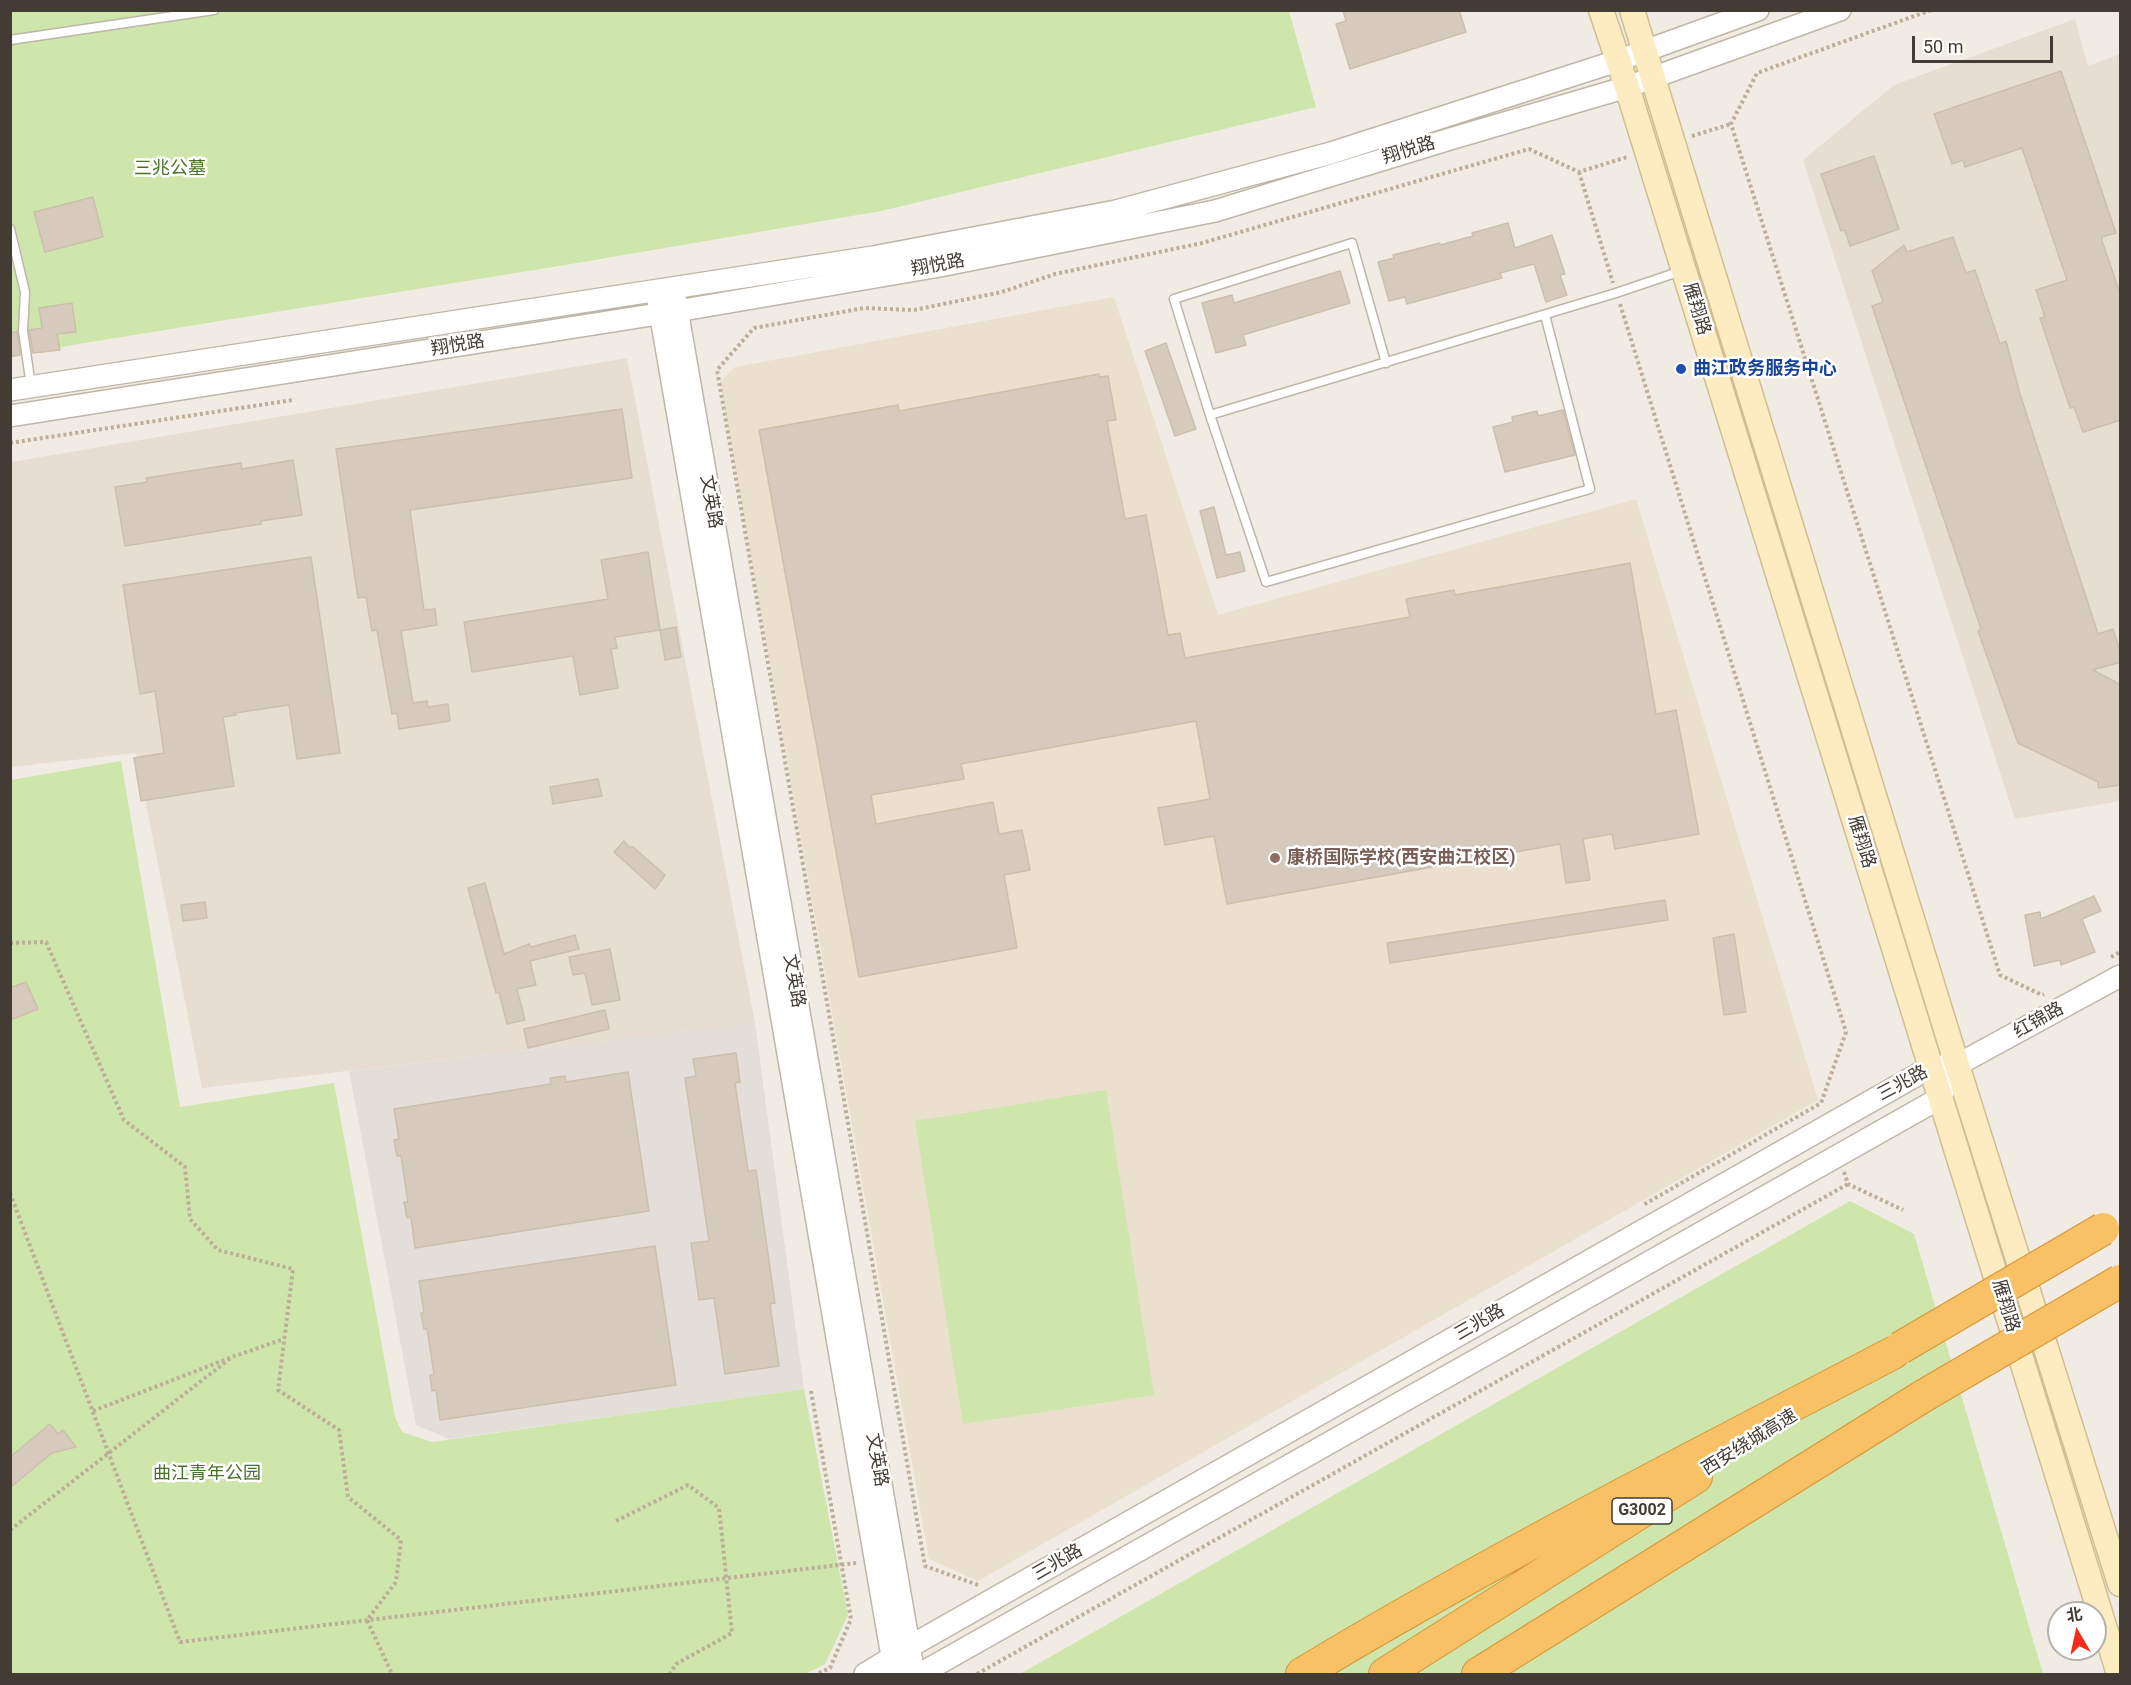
<!DOCTYPE html>
<html>
<head>
<meta charset="utf-8">
<style>
  body { margin:0 }
  #map { position:relative; width:2131px; height:1685px; overflow:hidden; background:#f1ece3; font-family:Roboto,"Noto Sans SC",sans-serif }
  canvas { display:block }
  .frame { position:absolute; inset:0; border:12px solid #433c34; pointer-events:none }
  .north { position:absolute; left:2047px; top:1601px; width:60px; height:60px; box-sizing:border-box; background:#fff; border:2px solid #b4b1ae; border-radius:50%; rotate:351deg; font-size:16px; font-weight:700; line-height:24px; text-align:center; color:#433c34 }
  .north::after { content:''; display:block; margin:auto; width:21px; height:27px; background:#f32e18; clip-path:polygon(50% 0,100% 100%,50% 72%,0 100%) }
  .scale { position:absolute; left:1912px; top:36px; width:141px; height:27px; box-sizing:border-box; border:3px solid #433c34; border-top:0; padding-left:8px; font-size:18px; line-height:21px; white-space:nowrap; color:#433c34; -webkit-text-stroke:4px #fff; paint-order:stroke }
</style>
</head>
<body>
<div id="map">
<canvas width="2131" height="1685"></canvas>
<div class="frame"></div>
<div class="north">北</div>
<div class="scale">50 m</div>
</div>
<script>
const context = document.querySelector('canvas').getContext('2d');
context.lineJoin = 'round';
function paint(path, color) { context.fillStyle = color; context.fill(path, 'evenodd'); }
function strokePath(path, color, width, dash) { context.strokeStyle = color; context.lineWidth = width; context.lineCap = dash ? 'butt' : 'round'; context.setLineDash(dash || []); context.stroke(path); }
function label(font, color, halo, rows, align = 'center') {
  context.font = font + ' Roboto,"Noto Sans SC",sans-serif'; context.lineWidth = 5; context.setLineDash([]); context.textBaseline = 'middle'; context.strokeStyle = halo; context.fillStyle = color; for (const [text, x, y, turn = 0] of rows) {
    context.save(); context.translate(x, y); context.rotate((+turn || 0) * Math.PI / 180); context.textAlign = isNaN(turn) ? turn : align; if (halo) context.strokeText(text, 0, 0); context.fillText(text, 0, 0); context.restore();
  }
}
const residential = new Path2D(`
  M2075,19L2088,66L2120,54V801L2015,819L1803,160L1894,85Z
  M627,358L755,1023L202,1088L136,753L11,767V462Z`);
const industrial = new Path2D(`
  M755,1023L804,1389L449,1439L416,1425L349,1071Z`);
const education = new Path2D(`
  M1114,297L1218,615L1636,499L1818,1100L978,1581L929,1559L720,382L735,367Z`);
const green = new Path2D(`
  M11,11H1289L1316,107L881,211L577,263L11,355Z
  M121,761L180,1107L334,1083L395,1417L402,1432L432,1442L804,1389L848,1615L825,1664L805,1674H11V780Z
  M1106,1090L1154,1395L963,1424L915,1121Z
  M1850,1201L1914,1234L2043,1674H1020Z`);
const building = new Path2D(`
  M1343,10H1459L1466,32L1350,69L1336,24L1346,21Z
  M2061,71L2116,233L2102,237V241L2121,296V420L2083,432L2074,407L2070,408L2040,318L2045,317L2036,290L2067,280L2022,148L1965,167L1963,160L1952,164L1934,114Z
  M1874,156L1899,229L1850,246L1845,230L1841,231L1821,174Z
  M93,197L103,237L45,252L34,212Z
  M1508,223L1515,248L1552,235L1565,274L1560,275L1567,295L1546,302L1534,264L1500,273L1502,278L1407,304L1405,297L1389,301L1378,262L1394,258L1393,255L1440,243V245L1473,236L1472,233Z
  M1953,237L1966,273L1975,270L2000,344L2006,341L2020,394L2098,634L2113,629L2121,654V662L2093,670L2121,685V785L2098,788V782L2018,743L1978,631L1981,629L1872,306L1883,302L1872,271L1904,245L1907,252Z
  M1340,271L1350,303L1243,335L1246,345L1216,353L1202,303L1232,295L1234,303Z
  M72,303L76,332L57,334L60,350L33,353L29,330L42,328L39,308Z
  M17,332L20,355L10,357V333Z
  M1166,343L1196,429L1175,436L1145,351Z
  M1099,374V377L1108,376L1116,420L1107,421L1125,519L1146,515L1168,635L1180,633L1185,658L1410,617L1406,599L1454,590L1455,595L1630,563L1656,714L1676,710L1699,834L1615,849L1612,834L1583,839L1590,880L1566,883L1560,844L1227,904L1214,836L1165,845L1158,808L1210,799L1196,721L961,764L964,779L871,795L876,824L993,802L999,834L1022,830L1030,870L1004,875L1017,948L859,977L759,430L898,405L899,411Z
  M622,409L632,478L410,510L424,610L435,609L437,625L401,631L413,703L427,701L428,707L448,704L450,721L399,729L397,713L392,714L377,630L372,631L366,597L358,598L336,449Z
  M1563,410L1575,455L1505,472L1493,427L1513,422L1512,417L1537,411L1538,416Z
  M293,460L302,515L261,521V524L125,546L115,487L147,482L146,478L241,463L242,469Z
  M1214,507L1226,555L1240,552L1245,571L1217,578L1200,511Z
  M648,552L660,630L676,627L681,657L665,660L660,630L615,637L617,648L611,649L618,688L580,695L573,656L472,672L464,622L608,599L601,560Z
  M311,557L340,753L297,759L289,705L235,713L236,715L223,717L234,786L141,801L134,758L164,753L155,691L140,694L123,585Z
  M598,779L602,796L553,804L550,787Z
  M624,841L630,848L632,846L665,875L655,889L614,852Z
  M485,883L504,954L529,944L531,947L575,935L579,949L530,961L536,985L517,989L525,1020L507,1024L499,992L496,993L468,888Z
  M2094,896L2101,911L2082,919L2095,952L2061,965L2060,960L2034,966L2025,915L2040,912L2041,919Z
  M1665,900L1668,920L1390,963L1387,943Z
  M205,902L207,918L183,921L181,905Z
  M1734,934L1746,1012L1724,1015L1713,938Z
  M610,949L620,1000L592,1005L585,973L573,975L569,957Z
  M26,982L38,1009L10,1020V988Z
  M605,1010L609,1029L528,1048L524,1029Z
  M736,1053L740,1082L735,1083L748,1171L756,1170L775,1303L770,1304L779,1366L725,1374L714,1298L699,1300L691,1243L709,1241L685,1078L696,1076L693,1059Z
  M628,1072L649,1211L415,1248L411,1217L407,1218L404,1202H408L401,1156H397L394,1140L399,1139L394,1109L551,1084L550,1078L565,1076L566,1082Z
  M655,1246L676,1385L440,1420L436,1390L432,1391L430,1375L434,1374L427,1329H424L421,1313H424L419,1281Z
  M50,1424L58,1434L63,1430L76,1447L52,1453L10,1488V1457Z`);
const path = new Path2D(`
  M1931,10L1757,73L1731,124L2000,975L2042,995L2044,994
  M1692,136L1731,124
  M1579,172L1613,283
  M1620,304L1846,1032L1821,1103L1643,1205
  M10,443L293,400
  M10,943L46,942L124,1120L185,1167L190,1219L218,1250L293,1269L278,1390L339,1430L348,1497L401,1540L396,1582L367,1620L392,1674
  M2111,957L2120,952
  M1844,1172L1848,1184L1903,1210
  M10,1193L180,1642L856,1563
  M811,1391L851,1619L830,1668L817,1674
  M93,1411L232,1357L284,1339
  M616,1521L688,1485L719,1508L732,1633L676,1664L670,1674
  M10,1530L232,1357
  M978,1585L925,1566L717,370L754,328L864,308L914,310L1002,292L1055,274L1202,243L1529,149L1579,172L1627,157
  M977,1674L1848,1184`);
const service = new Path2D(`
  M10,40L214,10
  M10,229L25,292L23,331L31,386
  M1545,315L1590,489L1266,582L1210,415L1616,293L1681,271
  M1210,415L1174,299L1352,243L1386,363`);
const tertiary = new Path2D(`
  M675,298L914,1674
  M658,300L895,1674
  M10,390L873,257L1116,211L1331,153L1617,61L1758,10
  M10,416L677,311L940,266L1215,211L1450,139L1627,87L1840,10
  M865,1674L909,1647L1931,1067L1957,1065L2120,976
  M920,1674L1940,1098L1957,1065`);
const secondary = new Path2D(`
  M1601,10L1627,87L2119,1674
  M1632,10L1957,1065L2120,1584`);
const motorway = new Path2D(`
  M1302,1674C1494,1558 1694,1457 1893,1353
  M1385,1674L1696,1477
  M1478,1674L1925,1395`);
const motorwayBridge = new Path2D(`
  M1900,1348L2103,1229
  M1925,1395L2120,1281`);
const markers = [
  [1681,369,6,"#1a4fb4"],
  [1275,858,6,"#8d6e63"]
];
const shields = [
  [1642,1511,60]
];
const shieldNames = [
  ["G3002",1642,1511]
];
const streetNames = [
  ["翔悦路",1409,151,-17],
  ["翔悦路",938,266,-10],
  ["雁翔路",1696,309,73],
  ["翔悦路",458,346,-9],
  ["文英路",710,502,80],
  ["雁翔路",1861,842,73],
  ["文英路",793,981,80],
  ["红锦路",2039,1021,-29],
  ["三兆路",1903,1084,-28],
  ["雁翔路",2005,1306,73],
  ["三兆路",1480,1323,-30],
  ["西安绕城高速",1750,1443,-32],
  ["文英路",876,1460,80],
  ["三兆路",1058,1563,-30]
];
const parkNames = [
  ["三兆公墓",170,169],
  ["曲江青年公园",207,1474]
];
const transitNames = [
  ["曲江政务服务中心",1693,369]
];
const educationNames = [
  ["康桥国际学校(西安曲江校区)",1287,858]
];
paint(residential, '#e5ded1');
paint(industrial, '#e3ded8');
paint(education, '#eae0cd');
paint(green, '#cee5ac');
paint(building, '#d5cabc');
strokePath(building, '#cdbfac', 1.5);
strokePath(service, '#bfb6a9', 11);
strokePath(tertiary, '#bfb6a9', 24);
strokePath(secondary, '#d0bd94', 27);
strokePath(motorway, '#d89536', 34);
strokePath(path, '#bdae98', 4, [3, 3]);
strokePath(service, '#fff', 8);
strokePath(tertiary, '#fff', 21);
strokePath(secondary, '#fdecc1', 24);
strokePath(motorway, '#f9c166', 32);
strokePath(motorwayBridge, '#d89536', 34, []);
strokePath(motorwayBridge, '#f9c166', 32);
for (const [x, y, r, color] of markers) { const dot = new Path2D(); dot.arc(x, y, r, 0, 2 * Math.PI); context.fillStyle = color; context.fill(dot); strokePath(dot, '#fff', 2); }
for (const [x, y, w] of shields) { const box = new Path2D(); box.roundRect(x - w / 2, y - 13, w, 26, 4.5); context.fillStyle = '#fff'; context.fill(box); strokePath(box, '#433c34', 1.5); }
label('bold 16px', '#433c34', null, shieldNames);
label('18px', '#433c34', '#fff', streetNames);
label('18px', '#487229', '#fff', parkNames);
label('bold 18px', '#164399', '#fff', transitNames, 'left');
label('bold 18px', '#785e54', '#fff', educationNames, 'left');
</script>
</body>
</html>
